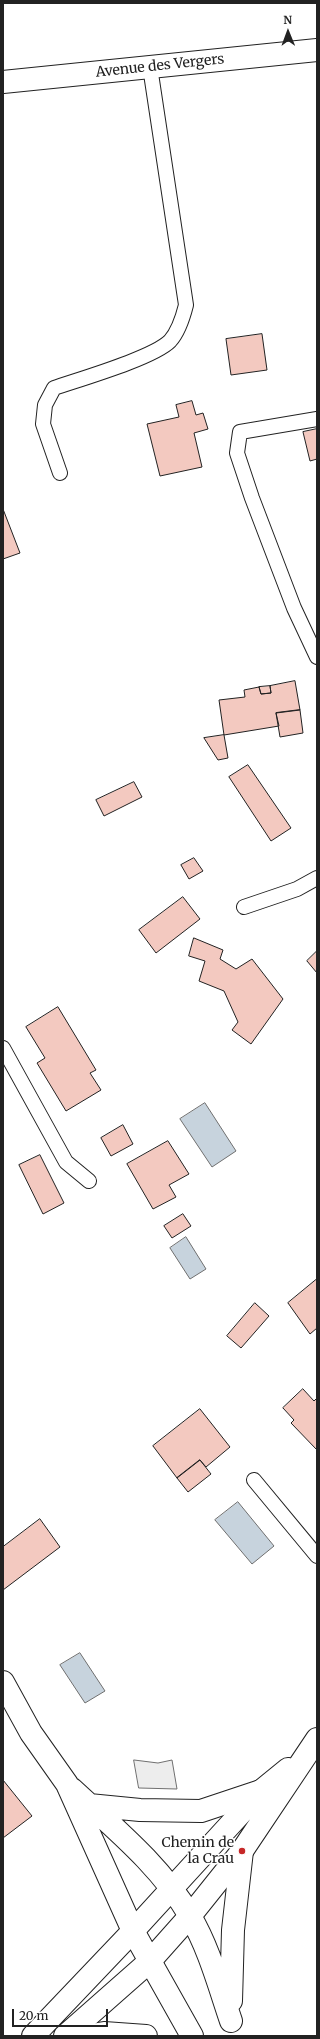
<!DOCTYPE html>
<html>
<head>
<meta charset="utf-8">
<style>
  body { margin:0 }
  #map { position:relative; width:320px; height:2039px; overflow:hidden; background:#fff; font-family:Merriweather,serif }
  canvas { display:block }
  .frame { position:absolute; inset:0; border:4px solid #222; pointer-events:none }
  .north { position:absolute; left:268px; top:12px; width:40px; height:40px; -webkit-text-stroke:3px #fff; paint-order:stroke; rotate:359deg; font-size:11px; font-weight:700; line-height:16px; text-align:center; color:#222 }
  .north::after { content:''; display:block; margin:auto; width:14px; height:18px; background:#222; clip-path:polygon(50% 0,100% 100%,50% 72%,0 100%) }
  .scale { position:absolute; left:12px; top:2009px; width:96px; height:18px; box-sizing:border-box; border:2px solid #222; border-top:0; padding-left:5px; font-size:12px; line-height:14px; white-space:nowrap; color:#222; -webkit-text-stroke:3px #fff; paint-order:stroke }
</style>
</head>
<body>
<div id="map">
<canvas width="320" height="2039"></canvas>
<div class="frame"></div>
<div class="north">N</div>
<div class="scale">20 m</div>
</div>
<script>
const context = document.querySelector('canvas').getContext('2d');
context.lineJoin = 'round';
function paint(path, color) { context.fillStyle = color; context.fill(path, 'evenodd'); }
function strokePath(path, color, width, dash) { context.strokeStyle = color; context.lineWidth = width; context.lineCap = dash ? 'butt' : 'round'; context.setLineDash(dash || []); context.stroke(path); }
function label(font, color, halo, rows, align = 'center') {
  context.font = font + ' Merriweather,serif'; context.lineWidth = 3; context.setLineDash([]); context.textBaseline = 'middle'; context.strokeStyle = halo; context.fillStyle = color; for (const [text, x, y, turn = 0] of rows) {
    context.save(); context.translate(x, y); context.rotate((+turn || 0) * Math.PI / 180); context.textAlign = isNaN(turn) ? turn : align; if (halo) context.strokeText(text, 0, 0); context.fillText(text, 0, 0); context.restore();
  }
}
const parking = new Path2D(`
  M134,1760L158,1763L172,1760L177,1789L139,1788Z`);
const water = new Path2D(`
  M205,1103L236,1151L212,1167L180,1119Z
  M186,1237L206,1269L190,1279L170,1248Z
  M238,1502L274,1546L252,1564L215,1520Z
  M80,1653L105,1691L85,1703L60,1665Z`);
const building = new Path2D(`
  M262,334L267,370L231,375L226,339Z
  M192,401L196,415L203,413L208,429L194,433L202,467L160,476L147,424L179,417L176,405Z
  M317,429V459L310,461L303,432Z
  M3,509L20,553L3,559Z
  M295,681L300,710L276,713L279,726L224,735L219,700L245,697L244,690L259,687L261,694L271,693L270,686Z
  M270,686L271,693L261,694L259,687Z
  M300,710L303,733L280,737L276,713Z
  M224,735L228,758L218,760L204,738Z
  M248,765L291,828L271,841L229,777Z
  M134,782L142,797L104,816L96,800Z
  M194,858L203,871L189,879L181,865Z
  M183,897L200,919L156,953L139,930Z
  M194,938L223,950L220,959L236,969L252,959L283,999L251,1044L232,1030L238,1022L224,991L199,981L205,961L189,956Z
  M317,951V973L307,961Z
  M58,1007L96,1070L90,1073L101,1090L66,1111L37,1063L45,1058L26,1027Z
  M123,1125L133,1144L111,1156L101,1138Z
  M168,1141L189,1174L169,1185L176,1197L153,1209L127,1164Z
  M40,1155L64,1203L43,1214L19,1165Z
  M183,1214L191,1226L172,1238L164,1226Z
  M317,1279V1328L310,1334L288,1303Z
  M255,1303L269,1316L241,1348L227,1336Z
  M303,1389L314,1401L317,1398V1450L291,1423L294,1420L283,1408Z
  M200,1409L230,1447L206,1467L200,1460L177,1478L153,1446Z
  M200,1460L211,1474L188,1492L177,1478Z
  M40,1519L60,1547L3,1590V1547Z
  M3,1780L32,1816L3,1838Z`);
const lane = new Path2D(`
  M317,419L240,432L237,453L252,498L294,608L317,657
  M60,473L43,424L45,405L54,388C80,379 153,358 170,341C179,331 183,317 186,305L150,67
  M244,907L297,889L317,878
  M3,1048L66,1162L89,1181
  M254,1480L317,1556`);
const street = new Path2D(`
  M3,1682L31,1733L67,1784L133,1931L192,2036
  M72,1789C114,1828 161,1866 190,1916C209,1948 219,1986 231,2021
  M89,1805L140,1810L201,1811L261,1791
  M231,2001L233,1930L242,1851
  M85,2036L104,2033L146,2036`);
const secondary = new Path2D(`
  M33,2036L133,1931L261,1791L288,1769
  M65,2036L150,1961L190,1916L242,1851L317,1739`);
const primary = new Path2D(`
  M3,82L317,50`);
const markers = [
  [242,1851,4,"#c62828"]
];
const streetNames = [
  ["Avenue des Vergers",160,66,-6]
];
const poiNames = [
  ["Chemin de",234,1843],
  ["la Crau",234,1859]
];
paint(parking, '#ededed');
strokePath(parking, '#6f6f6f', 1);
paint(water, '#c7d3dd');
strokePath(water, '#6f6f6f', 1);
paint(building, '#f3c9c0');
strokePath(building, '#222', 1);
strokePath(lane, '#222', 16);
strokePath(street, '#222', 24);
strokePath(secondary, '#222', 24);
strokePath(primary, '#222', 24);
strokePath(lane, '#fff', 14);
strokePath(street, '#fff', 22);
strokePath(secondary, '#fff', 22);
strokePath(primary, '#fff', 22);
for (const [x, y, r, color] of markers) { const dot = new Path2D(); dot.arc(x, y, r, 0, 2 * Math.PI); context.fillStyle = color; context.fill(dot); strokePath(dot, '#fff', 1.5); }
label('14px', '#222', '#fff', streetNames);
label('14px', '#222', '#fff', poiNames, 'right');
</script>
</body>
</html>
